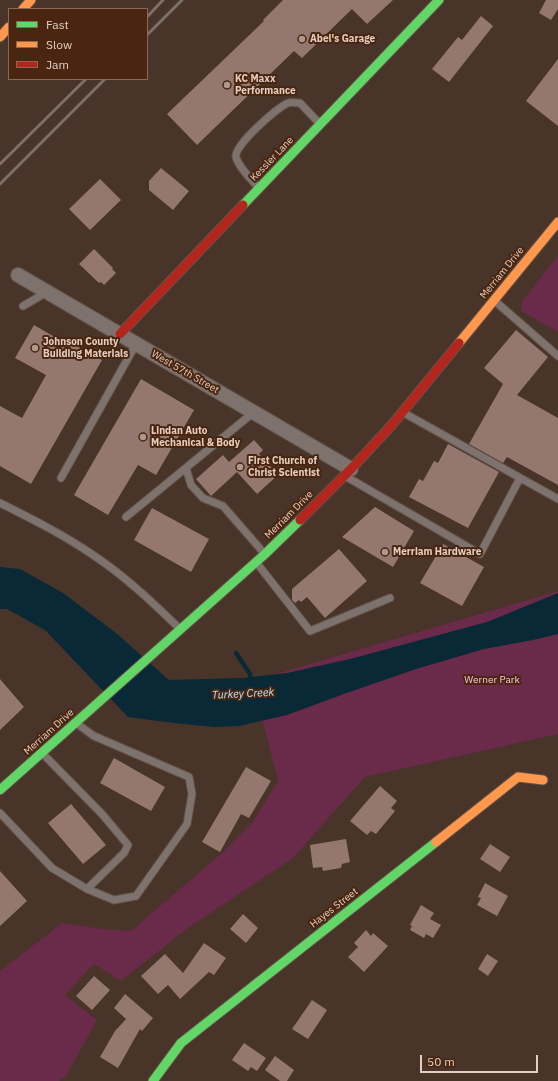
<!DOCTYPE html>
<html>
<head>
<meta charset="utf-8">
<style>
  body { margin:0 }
  #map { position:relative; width:558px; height:1081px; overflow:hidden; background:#483428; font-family:"IBM Plex Sans",sans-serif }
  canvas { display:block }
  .legend { position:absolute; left:8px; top:8px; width:140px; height:72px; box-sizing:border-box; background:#4a2610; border:1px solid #886957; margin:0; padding:5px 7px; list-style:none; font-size:12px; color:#e5cec1 }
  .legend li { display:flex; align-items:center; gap:8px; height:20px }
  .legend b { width:20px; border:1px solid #886957 }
  .scale { position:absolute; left:420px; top:1055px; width:118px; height:18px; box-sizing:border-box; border:2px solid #e5cec1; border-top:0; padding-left:5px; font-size:12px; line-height:14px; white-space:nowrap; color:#e5cec1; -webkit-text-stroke:3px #4a2610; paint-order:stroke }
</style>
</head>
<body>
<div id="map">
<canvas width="558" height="1081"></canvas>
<ul class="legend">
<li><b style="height:5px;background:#63d668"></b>Fast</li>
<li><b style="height:5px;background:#ff974d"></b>Slow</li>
<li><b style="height:5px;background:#b3261e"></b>Jam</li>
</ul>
<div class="scale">50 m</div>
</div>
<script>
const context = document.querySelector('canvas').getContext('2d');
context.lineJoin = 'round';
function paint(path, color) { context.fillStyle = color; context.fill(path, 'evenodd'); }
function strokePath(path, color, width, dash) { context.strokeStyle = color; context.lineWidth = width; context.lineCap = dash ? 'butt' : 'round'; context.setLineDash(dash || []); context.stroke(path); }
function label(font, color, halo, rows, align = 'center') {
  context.font = font + ' "IBM Plex Sans",sans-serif'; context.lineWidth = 4; context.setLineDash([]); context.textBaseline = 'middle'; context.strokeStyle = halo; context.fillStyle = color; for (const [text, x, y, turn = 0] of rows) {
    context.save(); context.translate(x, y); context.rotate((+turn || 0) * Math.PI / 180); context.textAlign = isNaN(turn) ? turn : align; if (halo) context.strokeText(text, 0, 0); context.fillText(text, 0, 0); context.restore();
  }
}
const green = new Path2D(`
  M558,256V332L521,311L522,301Z
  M558,591V734L365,777L293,858L188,928L121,981L94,964L65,995L97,1020L66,1076L59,1081H0V971L62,923L103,929L131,931L222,853L252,823L278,780L252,681Z`);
const water = new Path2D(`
  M0,567L20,569L63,593L116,633L169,680L242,678L287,673L350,659L487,622L558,593V634L533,640L484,649L416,669L341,695L287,715L239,726L214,727L174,723L128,717L45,630L7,609H0Z`);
const stream = new Path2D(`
  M236,653L250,674L251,681`);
const building = new Path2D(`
  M283,0H393L367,24L352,9L302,58L294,51L197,145L167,114L264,21L263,20Z
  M546,0H558V9L551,20L539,13Z
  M481,16L493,26L449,82L432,69L458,37L462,40Z
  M558,59V126L526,101Z
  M161,168L189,191L173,210L149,190V181Z
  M100,179L121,200L90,230L69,209Z
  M94,249L113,268L112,269L116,273L104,285L101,282L99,283L79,264Z
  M34,325L65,343L66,340L102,360L31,484L0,466V406L22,418L46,375L15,358Z
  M516,330L548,357L517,395L558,418V485L507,457L503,463L469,444L503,384L484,368Z
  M141,379L194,410L156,475L138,465L108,515L74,495Z
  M254,440L263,450L259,454L278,475L257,494L237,472L211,496L196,479L223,455L229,462Z
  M448,444L499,472L468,528L409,497L419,479L423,481L434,461L438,463Z
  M375,507L414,531L393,567L342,537Z
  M152,508L209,539L191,572L134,540Z
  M443,544L484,567L462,606L420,583Z
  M339,549L367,581L325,618L307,597L301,602L299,600L295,603L292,600V589Z
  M0,679L24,707L0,730Z
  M114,758L165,787L151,811L100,783Z
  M246,767L271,781L249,818L241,814L220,852L202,842Z
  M380,786L397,801L391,808L395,811L376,834L371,831L367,835L350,821Z
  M71,804L106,845L83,864L48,823Z
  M346,839L350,862L342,864L341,868L323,871L322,867L313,868L310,845Z
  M490,844L510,857L500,872L480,859Z
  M0,871L27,901L0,926Z
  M485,883L508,896L497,916L477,905L481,898L478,897Z
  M421,905L434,913L430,919L441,925L433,938L426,934L424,938L410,930L412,926L410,925Z
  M243,914L258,928L246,943L230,929Z
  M366,930L371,936L373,933L388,946L364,972L348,957L358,947L354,943Z
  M204,943L226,958L214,975L209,972L180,999L168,985L158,994L141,976L165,954L183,973Z
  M487,954L498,961L488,976L478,969Z
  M94,976L110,990L92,1010L76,996Z
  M125,994L153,1018L142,1031L140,1029L118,1068L100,1057L115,1031L126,1019L114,1008Z
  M312,1000L327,1010L308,1039L292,1029Z
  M244,1043L266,1058L257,1071L251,1067L248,1071L232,1060Z
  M275,1056L294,1070L287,1081H280L265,1070Z`);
const lane = new Path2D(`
  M258,187C251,179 239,168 236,157C233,146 277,108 288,103C291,102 296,103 300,103L320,124
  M496,302L558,356
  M23,306L47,292
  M404,413L558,499
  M186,468L191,485L203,498L223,506L263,552
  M345,476L480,554L520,478
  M61,478L136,344
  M0,503C32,519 64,535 93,555C125,576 152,602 179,628
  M126,517L254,412
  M256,562L310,631L390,598
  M43,754L102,814L128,845L124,853L87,889
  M0,813L52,868L87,889L114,900L136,896L187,824L192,794L189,777L94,736L76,723`);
const street = new Path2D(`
  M18,275L351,469`);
const fast = new Path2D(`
  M243,205L439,0
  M0,790L265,554L300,520
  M153,1081L181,1043L436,842`);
const slow = new Path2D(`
  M23,9L31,0
  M0,37L9,27
  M459,343L558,222
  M436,842L518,777L543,780`);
const jam = new Path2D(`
  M120,334L243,205
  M300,520L351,469L391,426L459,343`);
const rail = new Path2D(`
  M147,17L163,0
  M147,35L182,0
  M0,164L86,79
  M0,184L105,79`);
const markers = [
  [302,39,4,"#ae988b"],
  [227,85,4,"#ae988b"],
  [35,348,4,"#ae988b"],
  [143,437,4,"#ae988b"],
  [240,467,4,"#ae988b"],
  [385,552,4,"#ae988b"]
];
const poiNames = [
  ["Abel's Garage",310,39],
  ["KC Maxx",235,79],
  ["Performance",235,91],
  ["Johnson County",43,342],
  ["Building Materials",43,354],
  ["Lindan Auto",151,431],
  ["Mechanical & Body",151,443],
  ["First Church of",248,461],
  ["Christ Scientist",248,473],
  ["Merriam Hardware",393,552]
];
const streetNames = [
  ["Kessler Lane",272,159,-46],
  ["Merriam Drive",502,273,-51],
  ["West 57th Street",185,372,30],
  ["Merriam Drive",289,515,-45],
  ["Merriam Drive",49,732,-42],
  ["Hayes Street",334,908,-38]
];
const parkNames = [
  ["Werner Park",492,680]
];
const waterNames = [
  ["Turkey Creek",243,694,-3]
];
paint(green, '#6a2a49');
paint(water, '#092936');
strokePath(stream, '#092936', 4.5);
paint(building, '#94786f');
strokePath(lane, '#625146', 9);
strokePath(street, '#625146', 16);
strokePath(fast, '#625146', 11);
strokePath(slow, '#625146', 11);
strokePath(jam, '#625146', 11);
strokePath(lane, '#7d726d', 7);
strokePath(street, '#7d726d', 14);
strokePath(fast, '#63d668', 9);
strokePath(slow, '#ff974d', 9);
strokePath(jam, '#b3261e', 9);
strokePath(rail, '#7d7069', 3);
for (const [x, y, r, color] of markers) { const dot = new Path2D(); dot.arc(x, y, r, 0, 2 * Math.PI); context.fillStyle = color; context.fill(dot); strokePath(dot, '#4a2610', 1.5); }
label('bold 10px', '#e5cec1', '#4a2610', poiNames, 'left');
label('10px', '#e5cec1', '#4a2610', streetNames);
label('10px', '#f8c8dd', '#4a2610', parkNames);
label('italic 11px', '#b4e5fe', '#4a2610', waterNames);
</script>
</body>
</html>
